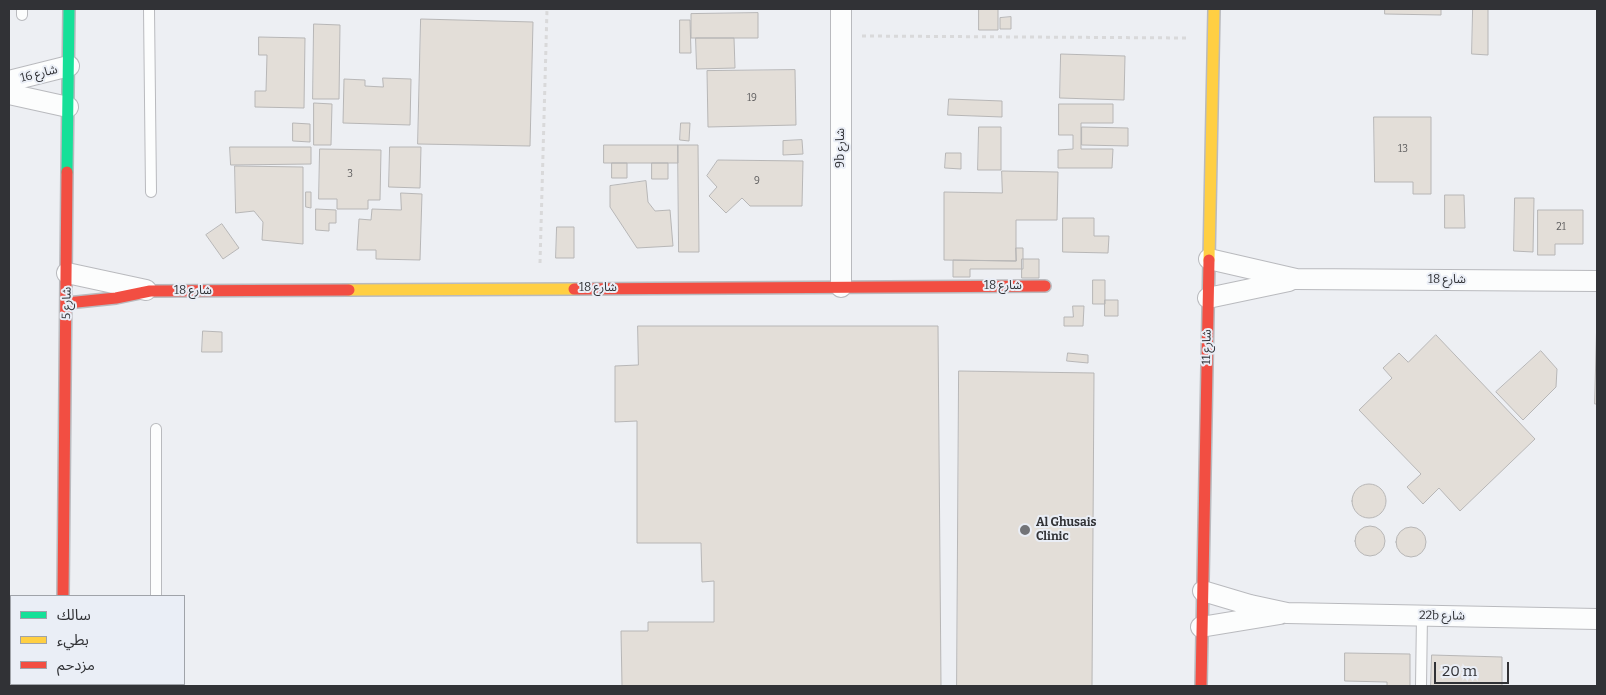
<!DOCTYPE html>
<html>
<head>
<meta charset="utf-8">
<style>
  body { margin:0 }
  #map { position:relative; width:1606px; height:695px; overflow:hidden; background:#edeff3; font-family:Bitter,"Noto Sans Arabic",serif }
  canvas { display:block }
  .frame { position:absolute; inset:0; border:10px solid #313236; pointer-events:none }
  .legend { position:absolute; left:10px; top:595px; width:175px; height:90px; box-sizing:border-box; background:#eaeef6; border:1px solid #a0a3a9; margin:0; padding:6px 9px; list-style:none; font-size:15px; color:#313236 }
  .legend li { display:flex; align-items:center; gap:10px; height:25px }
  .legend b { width:25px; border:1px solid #a0a3a9 }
  .scale { position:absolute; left:1434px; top:662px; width:75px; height:22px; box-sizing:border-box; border:2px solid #313236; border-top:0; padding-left:6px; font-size:15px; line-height:18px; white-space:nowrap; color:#313236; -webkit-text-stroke:4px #eaeef6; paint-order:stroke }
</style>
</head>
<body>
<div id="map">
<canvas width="1606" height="695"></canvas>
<div class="frame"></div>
<ul class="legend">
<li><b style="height:6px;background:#16e098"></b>سالك</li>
<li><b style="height:6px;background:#ffcf43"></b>بطيء</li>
<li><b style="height:6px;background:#f24e42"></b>مزدحم</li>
</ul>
<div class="scale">20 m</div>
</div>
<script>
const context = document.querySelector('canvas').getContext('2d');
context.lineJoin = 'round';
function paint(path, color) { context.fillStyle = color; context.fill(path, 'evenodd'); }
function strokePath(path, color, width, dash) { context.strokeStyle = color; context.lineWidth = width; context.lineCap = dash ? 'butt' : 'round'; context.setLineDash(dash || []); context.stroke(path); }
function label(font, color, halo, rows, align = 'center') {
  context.font = font + ' Bitter,"Noto Sans Arabic",serif'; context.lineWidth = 4; context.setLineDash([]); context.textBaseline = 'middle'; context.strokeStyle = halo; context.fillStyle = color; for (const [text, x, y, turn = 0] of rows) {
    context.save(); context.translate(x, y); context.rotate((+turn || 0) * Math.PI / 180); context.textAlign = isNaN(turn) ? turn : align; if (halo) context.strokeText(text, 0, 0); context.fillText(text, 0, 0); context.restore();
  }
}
const building = new Path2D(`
  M979,9H998V30H979Z
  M1385,9H1441V15L1385,14Z
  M1473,9H1488V55L1472,54Z
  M758,13V38H691V14Z
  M1011,17V29H1000V18Z
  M421,19L533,22L530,146L418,144Z
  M680,20H690L691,53H680Z
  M314,24L340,25L339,99H313Z
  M259,37L305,38L304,108L255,107V91H266L267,55H259Z
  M696,38H734L735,68L697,69Z
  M1061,54L1125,56L1124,100L1060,98Z
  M795,70L796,125L708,127L707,71Z
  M383,78L411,79L410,125L343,123L344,79L365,80V86L383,87Z
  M949,99L1002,101V117L948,115Z
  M314,103L332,104L331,145H314Z
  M1059,104H1113V123H1081V149H1113L1112,168H1058V150L1073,149V135H1059Z
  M1374,117H1431V194H1413V182H1375Z
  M293,123L310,124V142L293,141Z
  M681,123H690L689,141L680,140Z
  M979,127H1001V170H978Z
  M1082,127L1128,128V146L1082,145Z
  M802,140L803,154L783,155V141Z
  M604,145H678V163H604Z
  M678,145H698L699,252H679Z
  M230,147H311V164L231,165Z
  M390,147H421L420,188L389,187Z
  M320,149L381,150L380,200H368V209H337V199H319Z
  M946,153H961V169L945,168Z
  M718,160L803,161L802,206H750L742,198L726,213L709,196L717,187L707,176Z
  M612,163H627V178H612Z
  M652,163H668V179H652Z
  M235,166L303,167V244L262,240L263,222L254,211L236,213Z
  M1002,171L1058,172L1057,220H1016V261L944,260V192L1002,193Z
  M646,181L648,202L655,211L670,210L673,246L637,248L610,207V186Z
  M306,192H311V208L306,207Z
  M401,193L422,194L420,260L376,259V250H357L359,219L371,220L372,209L401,210Z
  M1445,195H1464L1465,228H1445Z
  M1515,198H1534L1533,252L1514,251Z
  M316,209L336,210V223H329V231L316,230Z
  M1538,210H1583V244H1555V255H1538Z
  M1063,218H1094V236H1109L1108,253L1063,252Z
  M222,224L239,248L223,259L206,235Z
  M557,227H574V258H556Z
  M1016,248H1023V269H970V277H953V260L1016,261Z
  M1022,259H1039V278H1022Z
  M1093,280H1105V304H1093Z
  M1105,300H1118V316H1105Z
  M1073,306H1084L1083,326H1064V317H1073Z
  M1597,314V404H1595Z
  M638,326H938L941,686H622L621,631H648V622H714V581L702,582L701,543H637V421L615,422V366L638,365Z
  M203,331L222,332V352H202Z
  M1436,335L1535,439L1460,511L1439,488L1423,504L1407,487L1421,474L1359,410L1392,378L1383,368L1399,353L1408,362Z
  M1541,351L1557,369L1556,387L1523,420L1496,392Z
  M1068,353L1088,355V363L1067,361Z
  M959,371L1094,373L1092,686H957Z
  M1352 501a17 17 0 1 1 34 0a17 17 0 1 1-34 0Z
  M1355 541a15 15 0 1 1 30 0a15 15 0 1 1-30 0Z
  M1396 542a15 15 0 1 1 30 0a15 15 0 1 1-30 0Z
  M1345,653L1410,654V686H1387V682L1345,681Z
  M1432,655L1502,657V686H1431Z`);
const path = new Path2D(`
  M862,36L1189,38
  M540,263L547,9`);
const lane = new Path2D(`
  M22,9V15
  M149,9L151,192
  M156,429V596
  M156,684V686
  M1421,686L1422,615`);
const street = new Path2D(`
  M9,81L69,66
  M9,94L68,107
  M1209,259L1296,279L1597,281
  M67,273L146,290
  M841,287V9
  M1208,298L1289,281
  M1203,591L1250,605L1287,613L1597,619
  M1201,627L1280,614
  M9,674H11
  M62,686V684`);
const fast = new Path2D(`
  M67,172L69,9`);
const slow = new Path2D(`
  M1209,260L1214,9
  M349,290L574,289`);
const jam = new Path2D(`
  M574,289L1045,286
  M67,303L116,298L150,291L349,290
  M63,596L67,172
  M1201,686L1209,260`);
const markers = [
  [1025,530,6,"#737478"]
];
const numberNames = [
  ["19",752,98],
  ["13",1403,149],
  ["3",350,174],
  ["9",757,181],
  ["21",1561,227]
];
const streetNames = [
  ["شارع 16",39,74,-14],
  ["9b شارع",841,148,-90],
  ["شارع 18",1447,280],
  ["شارع 18",1003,286],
  ["شارع 18",598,288],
  ["شارع 18",193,291],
  ["شارع 5",67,303,-89],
  ["شارع 11",1207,347,-89],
  ["22b شارع",1442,616,1]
];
const poiNames = [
  ["Al Ghusais",1036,523],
  ["Clinic",1036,537]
];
paint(building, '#e3ded8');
strokePath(building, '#b7b6b6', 1);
strokePath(lane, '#b9babe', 12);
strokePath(street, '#b9babe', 22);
strokePath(fast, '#b9babe', 14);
strokePath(slow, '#b9babe', 14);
strokePath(jam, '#b9babe', 14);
strokePath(path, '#d9d9da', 3, [4, 4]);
strokePath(lane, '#fcfdfd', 10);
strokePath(street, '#fcfdfd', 20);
strokePath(fast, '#16e098', 11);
strokePath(slow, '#ffcf43', 11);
strokePath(jam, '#f24e42', 11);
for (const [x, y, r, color] of markers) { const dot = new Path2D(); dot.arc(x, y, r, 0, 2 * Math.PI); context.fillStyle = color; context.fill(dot); strokePath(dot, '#eaeef6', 2); }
label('10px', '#5e5d5e', null, numberNames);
label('12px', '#313236', '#eaeef6', streetNames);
label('bold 12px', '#313236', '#eaeef6', poiNames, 'left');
</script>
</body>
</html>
